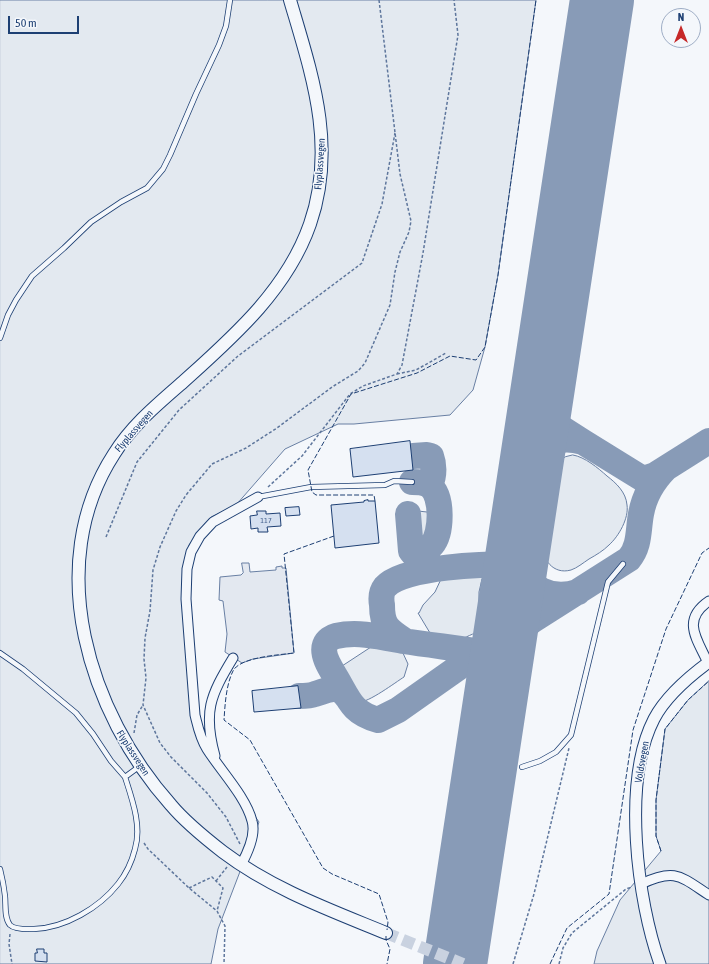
<!DOCTYPE html>
<html>
<head>
<meta charset="utf-8">
<style>
  body { margin:0 }
  #map { position:relative; width:709px; height:964px; overflow:hidden; background:#f4f7fb; font-family:"Asap Condensed",sans-serif }
  canvas { display:block }
  .north { position:absolute; left:661px; top:8px; width:40px; height:40px; box-sizing:border-box; background:#f4f7fb; border:1px solid #9eadc5; border-radius:50%; rotate:0deg; font-size:11px; font-weight:700; line-height:16px; text-align:center; color:#1d3f73 }
  .north::after { content:''; display:block; margin:auto; width:14px; height:18px; background:#c62828; clip-path:polygon(50% 0,100% 100%,50% 72%,0 100%) }
  .scale { position:absolute; left:8px; top:16px; width:71px; height:18px; box-sizing:border-box; border:2px solid #1d3f73; border-top:0; padding-left:5px; font-size:12px; line-height:14px; white-space:nowrap; color:#1d3f73; -webkit-text-stroke:3px #f4f7fb; paint-order:stroke }
</style>
</head>
<body>
<div id="map">
<canvas width="709" height="964"></canvas>
<div class="north">N</div>
<div class="scale">50 m</div>
</div>
<script>
const context = document.querySelector('canvas').getContext('2d');
context.lineJoin = 'round';
function paint(path, color) { context.fillStyle = color; context.fill(path, 'evenodd'); }
function strokePath(path, color, width, dash) { context.strokeStyle = color; context.lineWidth = width; context.lineCap = dash ? 'butt' : 'round'; context.setLineDash(dash || []); context.stroke(path); }
function label(font, color, halo, rows, align = 'center') {
  context.font = font + ' "Asap Condensed",sans-serif'; context.lineWidth = 3; context.setLineDash([]); context.textBaseline = 'middle'; context.strokeStyle = halo; context.fillStyle = color; for (const [text, x, y, turn = 0] of rows) {
    context.save(); context.translate(x, y); context.rotate((+turn || 0) * Math.PI / 180); context.textAlign = isNaN(turn) ? turn : align; if (halo) context.strokeText(text, 0, 0); context.fillText(text, 0, 0); context.restore();
  }
}
const green = new Path2D(`
  M0,0H536L498,275L485,347L473,390L450,415L354,424H338L285,449L236,505L211,517L189,545L183,588L201,726L217,762L259,822L218,929L211,964H0Z
  M573,455C585,457 598,468 607,476C616,483 626,492 627,505C629,518 619,536 609,545C603,551 596,555 589,559C583,563 577,568 571,570C553,575 542,559 542,544L553,471L561,460L565,457Z
  M418,511L427,512L430,514L431,529L430,536L421,539Z
  M475,572L486,577L482,579L479,592V632C470,634 463,640 454,641C447,641 440,639 433,638L418,613H419L423,605L435,592L442,577Z
  M379,644L396,645L402,651L408,664L404,677C396,682 368,703 359,702L344,677L342,666L371,647Z
  M709,681V964H594L597,951L620,900L661,851L656,836V800L665,729L688,700Z`);
const parking = new Path2D(`
  M242,563H249L250,572L276,570V567L282,566V568H286L294,653L253,659L242,663L225,652L227,634L223,601L219,600L220,577L241,575L243,573Z`);
const taxiway = new Path2D(`
  M544,380V396L547,408L558,426L583,442L643,479L655,475L709,441
  M413,456L427,455L431,456C435,467 434,476 430,486
  M529,476C541,448 551,433 583,442
  M408,514L411,551L415,556H416C422,553 428,550 432,545C442,533 443,496 430,486C425,482 418,482 412,482
  M405,641C388,630 382,626 382,605C381,599 381,592 385,587C403,566 488,564 516,564C530,588 550,601 578,592
  M499,675C496,663 493,657 482,652C456,648 429,645 403,641C382,637 358,631 336,636C332,637 327,640 325,645C321,656 333,672 338,681C350,702 353,713 378,720L398,710L469,660L482,652H487L494,650L533,620L629,559C640,546 638,530 641,514C644,497 653,481 666,468
  M299,696C305,696 310,696 315,694C329,690 337,684 347,697`);
const runway = new Path2D(`
  M455,964L602,0`);
const building = new Path2D(`
  M410,441L413,470L353,477L350,449Z
  M368,500V501H375L379,543L335,548L331,505L364,502V501Z
  M299,507L300,515L286,516L285,508Z
  M257,511H266V514L280,513L281,526L267,527L268,532H258V528L251,529L250,516L257,515Z
  M298,686L301,708L254,712L252,691Z
  M37,949H44V953H47V962L35,961V953H37Z`);
const secondaryTunnel = new Path2D(`
  M386,933L463,964`);
const path = new Path2D(`
  M397,374L416,370L446,353
  M268,487L302,456L350,394L363,386L397,374L402,365L423,253L458,35L454,0
  M106,537L137,462L179,410L238,356L362,263L382,204L395,133
  M134,733L137,715L143,705
  M144,843L148,849L189,888L217,911L225,926L224,964
  M240,844L226,817L207,793L171,757L160,743L143,705L146,678L144,659L145,638L150,611L153,570L160,547L176,511L186,495L212,464L246,448L277,428L332,387L358,371L365,363L390,305L395,272L400,252L409,232L411,221L400,174L379,0
  M216,881L227,867
  M189,888L212,877L223,888L217,911
  M10,934L9,944L12,964
  M513,964L534,894L569,748
  M559,964L563,948L572,933L626,889L632,887`);
const service = new Path2D(`
  M0,338L8,315L16,300L32,276L64,248L91,222L121,202L147,188L163,169L170,155L196,94L219,45L226,26L230,0
  M258,497L311,487L385,485L394,481L412,482
  M0,653L23,669L76,713L93,734L111,761L125,777L140,766
  M522,767L540,761L556,752L571,735L608,582L623,564
  M0,869C2,877 4,887 5,896C6,905 4,918 10,925C15,930 28,929 34,929C65,928 99,908 118,884C126,874 132,861 135,849C142,826 132,799 125,777`);
const minor = new Path2D(`
  M708,663C697,639 681,620 709,601
  M215,756C203,712 210,696 233,658
  M241,865C247,854 256,834 252,821C246,797 221,771 207,749C200,738 198,727 195,715L186,599L187,569L191,552L200,536L213,522L258,497
  M641,884C675,868 680,876 709,895`);
const tertiary = new Path2D(`
  M660,964C637,900 622,781 654,719C665,698 690,676 709,662`);
const secondary = new Path2D(`
  M290,0C312,75 337,146 310,224C287,290 233,337 183,382C158,404 132,425 114,454C42,565 89,713 171,805C186,823 205,838 223,852C272,889 330,910 386,933`);
const fence = new Path2D(`
  M375,501L374,495H316L312,492L308,470L351,394L417,373L450,356L476,360L485,347L498,275L536,0
  M334,536L284,554L294,653C279,655 240,657 233,671C226,685 225,705 224,720L250,740L323,868L332,874L379,894L388,922L387,930
  M661,851L656,836V800L665,729L688,700L709,681
  M386,936V940L390,949L387,964
  M550,964L567,928L609,894L633,730L666,629L702,553L709,548`);
const numberNames = [
  ["117",266,520]
];
const streetNames = [
  ["Flyplassvegen",320,164,-86],
  ["Flyplassvegen",134,431,-49],
  ["Flyplassvegen",133,753,57],
  ["Voldsvegen",642,762,-80]
];
paint(green, '#e3e9f0');
strokePath(green, '#687fa3', 1);
paint(parking, '#e3e8f0');
strokePath(parking, '#687fa3', 1);
strokePath(taxiway, '#889bb7', 26);
strokePath(runway, '#889bb7', 64);
paint(building, '#d5e0f0');
strokePath(building, '#1d3f73', 1);
strokePath(secondaryTunnel, '#c9d2e0', 12, [12, 6]);
strokePath(service, '#1d3f73', 6);
strokePath(minor, '#1d3f73', 11);
strokePath(tertiary, '#1d3f73', 13);
strokePath(secondary, '#1d3f73', 14);
strokePath(path, '#5e769c', 1.5, [3, 2]);
strokePath(service, '#f4f7fb', 4.5);
strokePath(minor, '#f4f7fb', 9);
strokePath(tertiary, '#f4f7fb', 11);
strokePath(secondary, '#f4f7fb', 12);
strokePath(fence, '#1d3f73', 1, [5, 2]);
label('8px', '#4b6792', null, numberNames);
label('10px', '#1d3f73', '#f4f7fb', streetNames);
</script>
</body>
</html>
